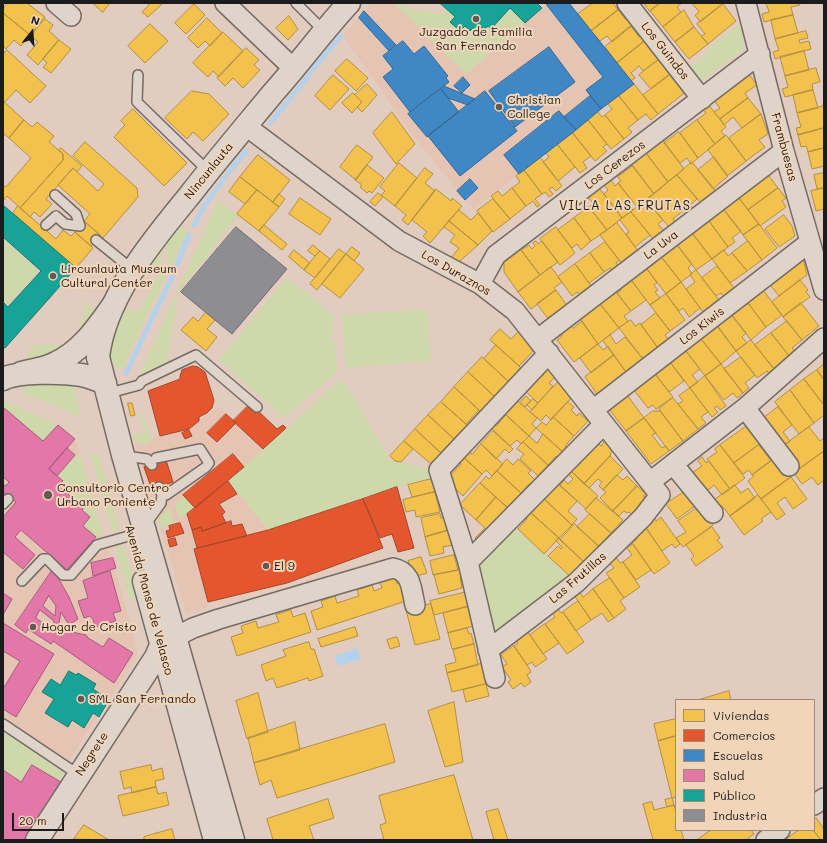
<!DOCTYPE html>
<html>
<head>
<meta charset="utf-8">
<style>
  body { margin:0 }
  #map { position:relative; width:827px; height:843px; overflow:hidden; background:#e1ccbf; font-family:Mali,sans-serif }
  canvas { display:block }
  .frame { position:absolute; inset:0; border:4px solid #1c1c1c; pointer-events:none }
  .legend { position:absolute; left:675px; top:699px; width:140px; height:132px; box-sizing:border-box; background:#f2d5b9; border:1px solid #9c8b7a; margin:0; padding:5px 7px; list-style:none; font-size:12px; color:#1c1c1c }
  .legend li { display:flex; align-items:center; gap:8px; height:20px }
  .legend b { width:20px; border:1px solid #9c8b7a }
  .north { position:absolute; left:12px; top:12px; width:40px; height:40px; -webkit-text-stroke:3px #f2d5b9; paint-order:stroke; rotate:17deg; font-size:11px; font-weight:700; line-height:16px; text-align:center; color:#1c1c1c }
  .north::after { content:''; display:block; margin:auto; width:14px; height:18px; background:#1c1c1c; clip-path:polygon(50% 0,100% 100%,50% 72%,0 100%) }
  .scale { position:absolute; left:12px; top:813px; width:52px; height:18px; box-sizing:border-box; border:2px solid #1c1c1c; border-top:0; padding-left:5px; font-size:12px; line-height:14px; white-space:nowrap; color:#1c1c1c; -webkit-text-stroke:3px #f2d5b9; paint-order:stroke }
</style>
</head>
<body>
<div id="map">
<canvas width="827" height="843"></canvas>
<div class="frame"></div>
<ul class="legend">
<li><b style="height:11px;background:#f2c14e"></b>Viviendas</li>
<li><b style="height:11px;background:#e4572e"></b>Comercios</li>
<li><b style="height:11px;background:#3f88c5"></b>Escuelas</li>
<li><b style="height:11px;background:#e377a8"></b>Salud</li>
<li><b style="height:11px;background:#17a398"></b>Público</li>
<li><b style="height:11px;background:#8d8d92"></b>Industria</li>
</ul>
<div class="north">N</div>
<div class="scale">20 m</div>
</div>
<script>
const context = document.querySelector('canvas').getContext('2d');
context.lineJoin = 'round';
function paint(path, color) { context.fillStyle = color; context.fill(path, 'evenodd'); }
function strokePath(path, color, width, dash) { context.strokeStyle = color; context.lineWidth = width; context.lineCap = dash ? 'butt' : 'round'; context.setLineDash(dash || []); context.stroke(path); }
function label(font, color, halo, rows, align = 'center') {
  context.font = font + ' Mali,sans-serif'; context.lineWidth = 4; context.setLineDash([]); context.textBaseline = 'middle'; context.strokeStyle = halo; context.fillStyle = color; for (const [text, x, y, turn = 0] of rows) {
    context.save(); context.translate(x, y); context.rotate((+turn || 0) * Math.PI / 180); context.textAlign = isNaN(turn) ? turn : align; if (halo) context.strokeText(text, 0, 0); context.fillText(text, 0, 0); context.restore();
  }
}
const built = new Path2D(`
  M371,3H394L466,74L548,3H569L634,84L474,209L465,200L412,134L343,36Z
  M248,406L252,410L255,408L277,429L283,425L286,428L228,481L363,499L383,548L287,583L208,602L207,607L186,613L135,442L139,444L150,442L151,439L189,429L219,407L233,421Z
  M3,407L43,441L58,425L75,439L81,455L105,542L113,558L138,655L66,765L58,780L61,782L24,840H3Z`);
const green = new Path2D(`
  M394,3H408L407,9L446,14V9L455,17L460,31L465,26L470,31L473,28L480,34L488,26L491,29L510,8L525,23L466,74Z
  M740,24L744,49L698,84L687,69L710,51L708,48Z
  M218,200L238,216L178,293L167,364L139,376Z
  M179,225L188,233L181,244L170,277C166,269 169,254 165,244Z
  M3,238L39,271L8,305L3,301Z
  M161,248C163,258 160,271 165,278L123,368L120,369C99,359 117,324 124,310H140L160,272L146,269Z
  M287,277L334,315L331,339L335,342L337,372L284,418L219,360Z
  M84,297L94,312L82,330L56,354L25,362L28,352L34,345C43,344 51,346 59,345C80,342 86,314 84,297Z
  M427,309L431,361L346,368L341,315Z
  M342,378L390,459L429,470L433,477L397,487L268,530L228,481Z
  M73,384L81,417L23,393L22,385Z
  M3,400L58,425L43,441L3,407Z
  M143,412L151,439L150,442L144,445L135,442L132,435L145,432L139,413Z
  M80,452L103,535L96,537L83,526L90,517L82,510L84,507L58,486L63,481L57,476Z
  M90,453L99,456L107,483L99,485Z
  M109,491L119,529L111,531L102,493Z
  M183,495L195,508L179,519L175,503Z
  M170,507L174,523L160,528L158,520Z
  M511,524L574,581L493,638L474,569Z
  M115,545L124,547L140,601L129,598Z
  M3,731L64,771L58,780L32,765L21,782L3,770Z`);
const water = new Path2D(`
  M357,648L361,659L338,666L335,656Z`);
const homes = new Path2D(`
  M8,3H27L45,17L30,35L3,13V9Z
  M93,3H110L103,12Z
  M147,3H163L148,17L142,12L149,5Z
  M593,3H613L618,10L591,31L578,14Z
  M644,3H660L650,11Z
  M660,3H682L677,7L681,12L663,27L650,11Z
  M692,3H724L700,22L695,15L699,12Z
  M766,3H799L800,5L791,7L793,15L764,22L762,14L769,12Z
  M194,4L205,15L186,34L175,23Z
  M723,4L736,21L708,44L701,36L705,34L697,24Z
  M618,10L626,20L630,17L635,23L612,42L607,36L600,41L591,31Z
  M684,10L694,27L675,42L663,27Z
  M3,13L30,35L21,46L14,40L6,49L3,45Z
  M793,15L798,33L775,39L771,20Z
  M289,16L298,29L288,40L276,28Z
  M207,18L222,33L210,46L205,41L198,48L188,38Z
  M45,19L53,25L49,31L59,40L38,65L27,55L38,42L31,36Z
  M150,24L168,41L145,63L128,46Z
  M631,26L639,37L643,34L647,39L617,63L605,47Z
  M694,27L708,44L689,59L675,42Z
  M806,31L808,38L799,40L800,43L809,41L811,49L775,59L773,52L779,50L775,39Z
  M223,32L243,51L219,77L213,71L208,77L193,63Z
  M647,39L662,57L643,71L639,66L631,73L635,78L631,81L617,63Z
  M59,40L71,49L51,73L43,67L47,63L43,59Z
  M246,48L259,60L254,65L260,70L243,88L233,78L225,86L217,78Z
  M7,50L46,86L30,103L16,90L5,102L3,101V55Z
  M804,51L809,70L785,76L780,57Z
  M662,57L673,72L651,89L639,75Z
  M347,59L368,78L356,91L335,71Z
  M816,68L820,82L812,84L813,90L785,97L782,89L788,87L785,76Z
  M673,72L688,90L658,114L643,95Z
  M748,73L757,85L745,93L748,98L720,119L714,112L720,108L713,99Z
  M333,75L349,89L330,110L315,96Z
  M367,84L377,95L362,112L357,107L362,102L355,95Z
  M634,84L658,114L651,120L646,114L638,120L619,96Z
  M813,90L818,108L797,113L793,95Z
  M192,91L209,94L229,114L203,141L193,132L187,139L165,118Z
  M353,93L362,102L352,113L342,103Z
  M619,96L638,120L628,128L632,132L624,139L605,115L612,109L608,104Z
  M748,98L761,114L742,128L733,117L724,125L720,119Z
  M3,101L24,120L9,138L3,133Z
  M708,104L726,127L721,131L725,136L715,144L697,120L706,113L702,108Z
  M824,106V128L798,135L796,128L801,127L797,113Z
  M133,109L187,163L164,186L114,137L125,125L121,121Z
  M392,112L415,144L396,164L373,133Z
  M598,112L602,117L605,115L624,139L611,149L588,120Z
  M761,114L768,134L759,140L765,147L746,161L729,138Z
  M24,120L32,127L37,122L54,136L49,142L63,154V160L20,208L7,196L3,201V185L6,187L31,158L9,138Z
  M588,120L607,144L603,147L607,151L595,161L572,132Z
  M697,120L715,144L698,158L680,133Z
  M824,128V148L808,152L806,146L801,147L798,135Z
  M572,132L591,156L583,162L587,168L580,173L557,144Z
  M679,132L698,158L691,164L687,158L680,163L664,143Z
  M726,135L746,161L727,176L708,150Z
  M663,140L684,169L668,182L646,153Z
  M85,142L137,188L138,197L103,238L84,221L90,214L58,185L73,168L98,191L104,184L73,156Z
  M557,144L575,167L558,181L543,162L549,157L546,153Z
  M357,145L373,157L356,180L340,167Z
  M61,148L82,166L77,172L73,168L46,199L52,204L40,217L34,212L30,217L20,208L63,160V154L59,150Z
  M824,148V166L812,169L808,152Z
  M646,153L668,182L654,194L631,164Z
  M258,155L290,180L273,202L240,177Z
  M540,157L562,186L556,191L552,187L549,189L553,194L549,197L545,192L542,194L524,170Z
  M714,157L728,176L713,189L698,170Z
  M692,162L716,191L701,203L677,175Z
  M399,163L417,178L395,206L381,195L385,191L380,187Z
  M367,165L384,178L372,193L369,191L367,193L360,187L362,185L355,180Z
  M633,166L654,194L637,207L618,183L621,181L618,177Z
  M425,168L433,174L425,183L435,191L408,225L402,220L406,215L395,206Z
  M524,170L542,194L535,199L540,205L537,207L533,201L526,206L512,188L520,182L516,176Z
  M766,172L778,188L748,210L736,194Z
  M824,173V188L817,189L814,175Z
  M677,175L697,199L690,205L692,208L687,213L684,210L673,219L675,222L669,227L646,200Z
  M240,177L257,190L245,204L229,192Z
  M611,180L615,186L618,183L632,201L628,204L633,210L622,218L604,194L608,190L604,185Z
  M512,188L526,206L510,219L491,196L498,191L502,196Z
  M778,188L786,198L782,201L786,207L760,226L748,210Z
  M824,188V209L816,211L811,191Z
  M436,189L451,201L452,198L462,206L430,243L423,236L427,232L412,220Z
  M600,189L622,218L607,230L589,207L593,203L588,197Z
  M257,190L279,207L259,231L237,214Z
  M378,193L383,197L375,206L370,202Z
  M279,194L285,199L279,207L273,202Z
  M736,194L759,224L743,235L721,206Z
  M300,198L331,219L320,235L289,214Z
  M493,199L510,219L493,232L477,211Z
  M641,204L647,210L651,206L663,220L658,224L665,232L654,240L631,212Z
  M18,206L56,239L63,230L71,236L75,232L93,248L76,268L13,213Z
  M589,207L607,230L591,241L574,218Z
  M459,210L471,220L478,213L492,231L478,245L449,221Z
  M724,210L741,231L732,238L735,242L728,247L709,221Z
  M631,212L650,235L635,247L626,234L629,232L620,220Z
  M784,215L792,226L795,236L779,247L765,229Z
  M574,218L591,241L581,250L577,244L572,248L558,230Z
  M84,221L100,235L91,246L75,232Z
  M449,221L478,245L459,262L451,258L459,248L450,242L455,235L444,227Z
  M709,221L728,247L712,259L692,233Z
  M617,223L639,252L622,264L600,235Z
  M759,224L777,248L762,260L743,235Z
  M264,225L287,244L282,250L259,231Z
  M556,227L575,253L560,265L540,239Z
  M690,230L712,259L696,270L677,245L687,238L684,234Z
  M536,241L538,244L542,241L558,262L540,275L521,250L529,245L532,249L535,246L533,243Z
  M748,241L762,260L747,271L732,253Z
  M605,242L619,260L616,263L619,267L613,271L610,268L604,272L590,253Z
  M675,242L692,264L688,268L692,274L681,282L659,254Z
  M313,245L320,251L315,256L308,251Z
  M352,247L360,253L354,261L346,254Z
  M339,249L346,254L317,290L310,284Z
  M294,250L310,263L304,270L289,257Z
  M521,250L540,275L518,292L504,272V263Z
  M724,250L728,256L732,253L747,271L730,283L712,259Z
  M320,251L330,259L315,278L304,270Z
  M590,253L604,272L589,283L575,264Z
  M346,254L364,269L340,298L322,284Z
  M659,254L681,282L666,294L647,269L655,263L652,259Z
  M802,254L807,275L779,296L767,281Z
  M575,264L592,287L580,296L577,292L572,296L558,277Z
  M717,266L735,289L724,297L721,293L716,296L702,278Z
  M551,267L562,282L554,288L556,290L531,309L518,292Z
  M639,269L642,273L647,269L657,283L654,285L658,290L655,292L660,298L650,305L629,277Z
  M696,270L719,300L703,312L686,289L695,282L690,275Z
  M629,277L646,300L631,311L617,293L621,290L618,285Z
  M800,280L808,290L806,292L810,297L783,317L772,302Z
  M40,281L54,293L30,320L17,308Z
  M681,282L700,308L689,317L683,308L679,311L666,294Z
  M613,288L631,311L624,316L628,321L619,328L597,300Z
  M556,290L568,307L550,321L537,304Z
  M763,290L782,315L766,327L745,299Z
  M666,294L685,320L670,331L650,305Z
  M745,299L766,327L751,340L729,312Z
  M597,300L619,328L598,344L577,315Z
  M801,303L819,326L802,340L783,317Z
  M206,312L215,320L207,329L217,337L206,351L181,330L193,317L198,321Z
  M656,313L670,331L665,335L669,340L658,348L641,325Z
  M732,315L746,333L742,337L747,343L736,351L717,326Z
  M631,320L635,326L640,323L658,348L643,359L619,328Z
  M582,321L598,344L574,362L557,340L562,336L559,331L569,323L573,328Z
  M714,321L736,351L721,364L697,334Z
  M787,321L802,340L792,348L796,352L790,357L771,333Z
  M500,329L511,339L520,330L535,349L519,366L490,340Z
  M771,333L790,357L774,369L755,345Z
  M697,334L721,364L705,376L682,346Z
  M610,335L616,344L625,337L643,359L626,372L603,341Z
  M751,340L774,369L769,374L767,371L757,378L736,351Z
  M598,344L603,350L608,346L614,355L591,373L580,358Z
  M496,345L521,368L509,382L484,359Z
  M682,346L700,369L692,375L698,382L690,388L667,358Z
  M614,355L626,372L597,394L585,377Z
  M482,357L509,382L495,397L468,372Z
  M741,357L755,375L745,383L749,388L743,393L724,369Z
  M670,362L684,381L669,392L652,370L660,365L662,369Z
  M721,364L743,393L737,398L733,393L724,400L705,376Z
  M824,364V380L817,370Z
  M544,366L556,376L549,383L553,386L538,403L523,389Z
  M652,370L673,397L656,409L653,405L648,408L634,390L645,382L642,378Z
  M817,370L824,380L823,404L804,379Z
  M468,372L495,397L481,412L454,387Z
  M705,376L726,406L720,410L717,406L714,408L718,412L712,417L690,388Z
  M561,379L576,393L551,420L546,415L541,421L530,412Z
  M804,379L824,405V415L814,423L790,390Z
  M454,387L479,410L466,424L441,402Z
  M690,388L708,412L701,417L706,423L698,429L678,404L683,401L679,396Z
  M790,390L814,423L799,434L775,402Z
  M627,395L644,418L626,431L609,409Z
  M526,396L531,401L525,407L520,403Z
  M673,398L698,429L683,441L659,409Z
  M533,399L538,403L532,410L527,405Z
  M517,400L537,418L532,424L536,428L529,436L504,413Z
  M441,402L467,425L454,439L428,415Z
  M568,402L574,407L571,410L577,416L579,413L588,421L574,436L553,417Z
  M128,403H132L135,415L131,416Z
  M778,407L792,425L783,432L790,441L782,447L761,420Z
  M653,411H660L683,441L669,451L644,418Z
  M428,415L454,439L441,453L415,429Z
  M506,415L529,436L521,444L517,440L510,446L490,427L493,423L496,426Z
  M553,417L574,436L565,446L568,448L564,453L536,428L542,422L546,425Z
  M644,418L656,433L652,435L662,448L666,446L669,451L651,464L626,431Z
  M745,427H751L762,442L734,463L720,445Z
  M809,427L820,441L824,438V451L799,469L782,447Z
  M415,429L441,453L431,464L404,441Z
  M493,431L513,449L509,453L505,449L496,459L481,444Z
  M543,434L564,453L559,459L556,456L548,465L523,442L529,436L537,443Z
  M404,441L413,449L401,462L395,461L390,456Z
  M605,441L614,449L610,454L611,455L584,484L569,469L597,442L601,446Z
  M523,442L548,465L538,476L520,459L524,454L517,449Z
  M481,444L503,464L492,476L486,470L482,474L462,456L467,450L472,454Z
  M720,445L745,478L730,489L707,459L717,452L715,449Z
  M759,445L771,461L752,475L749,470L743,474L734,463Z
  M824,451V480L818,485L812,477L802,484L794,473Z
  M610,456L623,469L603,490L599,486L602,482L598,479L589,488L584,484Z
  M463,457L482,474L463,496L450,484L448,478L461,464L459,462Z
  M702,457L706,463L709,461L730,489L722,495L714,485L706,492L692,473L702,466L698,461Z
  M776,457L791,477L761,499L748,481L754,476L752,475Z
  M507,459L513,465L518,459L531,471L528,473L537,482L532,487L529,484L521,493L497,471Z
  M569,469L598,496L586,509L560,485L564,480L568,484L573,479L566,472Z
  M497,471L521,493L512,503L515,506L511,511L480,483L486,476L489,479Z
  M617,475L623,480L627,476L637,486L613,511L600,498L606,492L603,490Z
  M791,477L807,499L793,509L785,497L777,503L785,514L777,520L761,499Z
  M435,478L438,491L412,497L408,485Z
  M480,483L496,497L476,520L460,505Z
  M558,484L577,501L568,511L577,519L572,525L541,496Z
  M735,485L741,493L748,488L755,498L730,516L722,506L718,508L713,501Z
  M637,486L646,494L643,496L648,500L633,516L629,512L627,513L624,511L619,516L613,511Z
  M435,492L440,512L416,517L415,510L406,512L403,500Z
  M684,492L695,506L677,519L666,504Z
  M758,495L771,512L761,519L763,521L744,535L730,516Z
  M496,497L508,508L481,543L475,538L485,528L476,520Z
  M596,498L623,520L611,533L585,510Z
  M544,499L572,525L559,538L531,513Z
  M700,506L713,525L683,547L676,538L686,532L678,521Z
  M530,512L559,538L544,554L518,529L527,519L525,517Z
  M440,514L441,518L445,517L449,530L425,537L421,518Z
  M590,514L611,533L599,546L577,527Z
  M653,517L656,521L661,517L680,544L675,548L672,544L662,551L644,525Z
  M575,524L600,548L585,563L560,540Z
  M644,525L670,563L654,574L632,543L637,539L634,535Z
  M712,527L720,538L717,540L723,547L696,566L691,559L694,556L686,545Z
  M449,530L453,545L443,547L444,553L430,556L425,537Z
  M559,538L585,563L572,578L548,556L558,546L561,549L562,547L556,541Z
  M633,544L651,570L636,580L623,562L632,555L627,548Z
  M454,555L458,570L433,575L430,561Z
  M615,556L620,563L623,562L640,587L624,598L606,573L614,568L609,562Z
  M421,557L427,573L413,577L408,561Z
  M464,569L465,575L460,577L462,588L439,594L434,575Z
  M395,577L397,584L403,582L409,600L317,630L311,611L323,607L321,601L335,596L337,603L359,596L357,590L372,585L374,591L382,588L380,582Z
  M610,578L624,598L620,601L626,609L614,618L593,589Z
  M593,589L614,618L608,622L602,613L591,620L574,595L579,591L583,597Z
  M467,592L470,606L434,615L430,601Z
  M578,601L591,620L576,631L563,612Z
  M431,604L440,639L415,645L406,610Z
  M470,606L472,612L470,613L474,626L448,633L443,613Z
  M558,609L561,613L563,612L584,642L567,654L545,624L555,617L552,613Z
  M291,610L293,617L305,613L311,632L237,656L231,637L243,633L241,626L256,621L258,628L279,622L276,615Z
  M545,624L559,643L543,654L530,635Z
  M355,627L358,636L321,647L318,639Z
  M467,628L469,634L471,633L474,644L452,649L448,633Z
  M527,631L547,659L535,667L532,662L527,665L514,646L518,643L516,639Z
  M397,637L400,646L390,649L387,640Z
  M309,642L311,649H314L323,676L309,681L308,678L277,688L273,678L266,681L261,665L286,656L283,650Z
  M474,644L478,665L447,673L445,665L456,662L453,650Z
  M514,646L529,668L531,672L527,675L531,682L524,687L521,683L513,689L508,682L511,680L502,667L507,664L501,655Z
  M484,663L489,683L452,692L447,673Z
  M486,684L489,696L466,702L463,690Z
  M729,691L731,700H698Z
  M258,693L268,732L247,739L236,701Z
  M454,702L463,762L445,767L428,711Z
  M676,719V736L658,741L654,724Z
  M295,722L300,750L254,763L248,738Z
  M385,724L395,762L277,798L271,780L260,785L254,763Z
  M676,736V797L672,798L658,741Z
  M151,765L152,771L162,768L164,779L155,781L156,787L132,793L131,787L124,789L120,772Z
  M454,775L473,840H384L380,825L386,823L379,796Z
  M156,787L158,794L166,792L169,805L123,816L118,796Z
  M672,798L674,805L667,807L665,800Z
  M328,799L334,818L309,826L314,840H273L267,819Z
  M652,802L654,810L674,805L676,812V830H681L684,840H653L643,804Z
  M498,809L508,840H494L486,812Z
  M816,818L824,829V840H821L813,830L814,820Z
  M84,825L109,840L74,839Z
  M172,829L175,840H144V837Z
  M711,830H751L754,834L746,840H697Z
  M799,830H813L821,840H785Z`);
const shops = new Path2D(`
  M193,366L198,367L205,372L214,400L212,408L207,413L199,417V421L189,429L160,436L148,391L180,379V376L182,370Z
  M248,406L252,411L255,408L277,429L283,425L286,428L263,449L233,421Z
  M226,414L236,423L217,442L207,433Z
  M189,430L192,436L185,439L182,433Z
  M233,454L244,467L195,508L183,495Z
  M166,460L173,482L152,490L144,467Z
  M228,481L237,494L219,504L225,512L222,515L226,523L202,531L201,527L192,530L187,514Z
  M397,487L414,548L398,552L392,534L380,538L363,499Z
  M363,499L383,548L287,583L208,602L194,549L268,530Z
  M231,521L232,526L242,524L247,536L197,548L192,530L201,527L202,531Z
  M180,523L184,533L168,538L166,531L170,530L169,526Z
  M175,538L177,545L170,547L168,540Z`);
const schools = new Path2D(`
  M548,3H569L634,84L601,109L586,90L603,77L546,4Z
  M364,11L396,45L389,51L359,18Z
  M403,41L414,54L424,46L448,76L446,78L449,82L410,112L383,77L393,69L383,56Z
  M549,47L575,82L515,127L489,91Z
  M463,77L470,85L462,93L454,86Z
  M444,86L475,99L468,105L448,98L441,89Z
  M441,89L459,112L427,137L408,114Z
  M485,91L517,131L460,176L428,136Z
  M590,96L601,109L576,130L564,117Z
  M559,111L576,130L519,174L504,155Z
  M470,179L478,188L465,200L457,191Z`);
const health = new Path2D(`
  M3,407L43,441L58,425L75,439L49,469L63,481L58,486L84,507L82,510L90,517L83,526L96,537L67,570L21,530L15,537L35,555L23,569L3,552V517L16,502L3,492V484L6,486L9,482L3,477Z
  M67,448L75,455L57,476L49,469Z
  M113,558L116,568L93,576L91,563Z
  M53,569L69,597L78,619L69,625L61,612L58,629L86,635L88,638L103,647L109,638L133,653L114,683L53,641L51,644L28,629L26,633L15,625ZM49,596L56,606L55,616L43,606ZM40,610L54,621L52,630L36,618Z
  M110,571L121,611L113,613L116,621L95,627L93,619L90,616L84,618L78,601L88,598L83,581Z
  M3,593L12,599L3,615Z
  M3,623L54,654L16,717L3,709V689L20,661L3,651Z
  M32,765L61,782L24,840H3V770L21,782Z`);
const public = new Path2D(`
  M440,3H537L542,8L525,23L510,8L491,29L488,26L480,34L473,28L470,31L465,26L460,31L450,22L455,17Z
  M3,205L76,268L5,348L3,347V302L8,307L41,271L3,237Z
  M69,671L76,675L78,673L96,684L93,689L109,700L99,717L93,713L84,728L72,720L68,727L45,713L54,699L42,692L51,679L60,685Z`);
const industry = new Path2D(`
  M236,227L287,269L232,334L181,292Z`);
const stream = new Path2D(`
  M312,70L341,36
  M298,89L310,74
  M270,123L296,92
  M240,159L246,151
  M227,175L237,162
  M194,225L206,203L224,179
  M126,373L172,277L189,235`);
const service = new Path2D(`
  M296,3L324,31
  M138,75L137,102L208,171
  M46,225L56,216L65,224L80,226L76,214L55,195
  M96,240L133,270
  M106,394L139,385L142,381L196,355L257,407
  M125,456L147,459L152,465
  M156,458L200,449L209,463L206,467L166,495
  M3,504L8,499
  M22,581L43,559H47L63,575H71L97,545L132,535L143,528L161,503L162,495L159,487
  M3,724L79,775`);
const minor = new Path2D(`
  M56,3L71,16
  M225,3L294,69
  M627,3L702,99
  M746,3L784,151L824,290
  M246,126L399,241L480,284L515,311L660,495L643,517L576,583L488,650
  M480,284L496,255L760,54
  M538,339L784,151
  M745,408L789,466
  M593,410L810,242
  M673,464L713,513
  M650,482L745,408L824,338
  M468,562L604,424
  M162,644L193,628L219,619L393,568C412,572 411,588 415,605
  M495,678L468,562L439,470L549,353
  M814,805L824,798
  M766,840L780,830`);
const tertiary = new Path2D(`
  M98,357C105,297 152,241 189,196C216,161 245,127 273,93C299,64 322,32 349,3`);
const secondary = new Path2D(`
  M98,357L123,455L233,840
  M21,373C32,370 44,369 54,364C81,352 97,328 114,304
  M3,379C19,371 62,372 81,375C89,376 97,380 105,383
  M144,581L215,840
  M37,840L156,657L164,638`);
const markers = [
  [476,19,4,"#615a55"],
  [499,107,4,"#615a55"],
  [53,276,4,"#615a55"],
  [48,495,5,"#615a55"],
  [266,566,4,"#615a55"],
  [33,627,4,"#615a55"],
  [81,699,4,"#615a55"]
];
const poiNames = [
  ["Juzgado de Familia",476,32,"center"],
  ["San Fernando",476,46,"center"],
  ["Christian",507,100],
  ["College",507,114],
  ["Lircunlauta Museum",61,269],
  ["Cultural Center",61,283],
  ["Consultorio Centro",57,488],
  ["Urbano Poniente",57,502],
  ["El 9",274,566],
  ["Hogar de Cristo",41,627],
  ["SML San Fernando",89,699]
];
const streetNames = [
  ["Los Guindos",665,51,52],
  ["Frambuesas",784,147,75],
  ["Los Cerezos",615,165,-37],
  ["Nincunlauta",209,171,-51],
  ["La Uva",661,245,-37],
  ["Los Duraznos",456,273,30],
  ["Los Kiwis",702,326,-38],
  ["Las Frutillas",578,578,-41],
  ["Avenida Manso de Velasco",149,600,75],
  ["Negrete",92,754,-57]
];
const neighbourhoodNames = [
  ["VILLA LAS FRUTAS",625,206]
];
paint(built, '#e5c4b3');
paint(green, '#cfd8ab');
paint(water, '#b4d2eb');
paint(homes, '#f2c14e');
strokePath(homes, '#b2903f', 1);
paint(shops, '#e4572e');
strokePath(shops, '#a84529', 1);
paint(schools, '#3f88c5');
strokePath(schools, '#346892', 1);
paint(health, '#e377a8');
strokePath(health, '#a75c7e', 1);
paint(public, '#17a398');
strokePath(public, '#187a73', 1);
paint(industry, '#8d8d92');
strokePath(industry, '#6b6b6f', 1);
strokePath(stream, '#b4d2eb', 5);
strokePath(service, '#756b65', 12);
strokePath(minor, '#756b65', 22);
strokePath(tertiary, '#756b65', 25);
strokePath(secondary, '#756b65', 25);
strokePath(service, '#dfd4ca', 9);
strokePath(minor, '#dfd4ca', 19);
strokePath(tertiary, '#dfd4ca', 22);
strokePath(secondary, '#dfd4ca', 22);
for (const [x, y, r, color] of markers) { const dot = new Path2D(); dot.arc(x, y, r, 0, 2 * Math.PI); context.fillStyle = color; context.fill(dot); strokePath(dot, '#f2d5b9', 1.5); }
label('12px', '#1c1c1c', '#f2d5b9', poiNames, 'left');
label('12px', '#1c1c1c', '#f2d5b9', streetNames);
context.letterSpacing = '1px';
label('13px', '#1c1c1c', '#f2d5b9', neighbourhoodNames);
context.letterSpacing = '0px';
</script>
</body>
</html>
